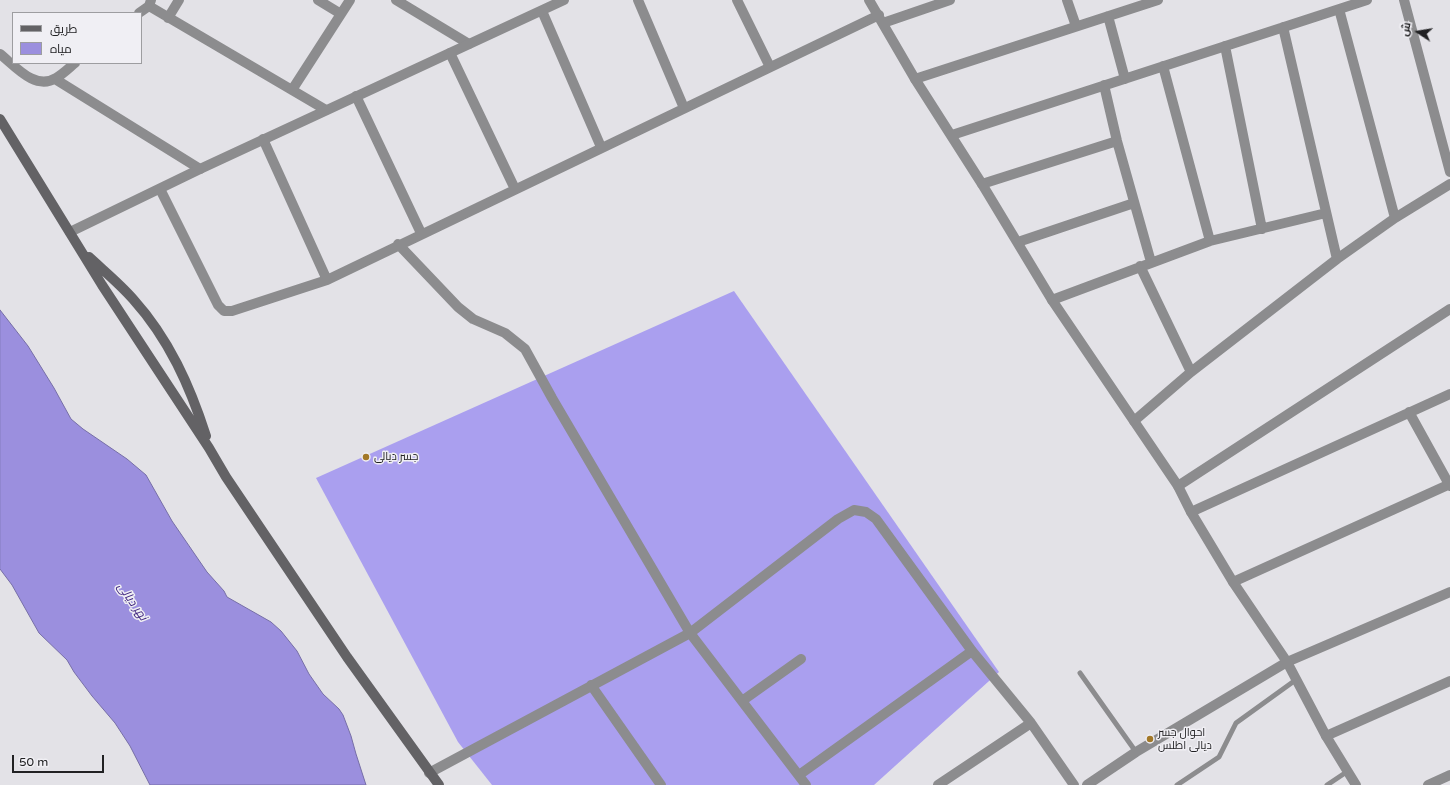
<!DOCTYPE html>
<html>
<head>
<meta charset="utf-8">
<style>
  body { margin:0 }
  #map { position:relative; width:1450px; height:785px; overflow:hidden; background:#e3e2e7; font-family:"Varela Round",Cairo,sans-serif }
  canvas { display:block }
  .legend { position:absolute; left:12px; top:12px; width:130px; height:52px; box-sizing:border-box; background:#f0eff4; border:1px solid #9d9da0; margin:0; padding:5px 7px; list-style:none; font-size:12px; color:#212123 }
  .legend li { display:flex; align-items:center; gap:8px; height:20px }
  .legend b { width:20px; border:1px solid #9d9da0 }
  .north { position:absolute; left:1398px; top:12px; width:40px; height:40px; -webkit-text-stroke:3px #f0eff4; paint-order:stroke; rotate:282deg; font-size:11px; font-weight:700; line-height:16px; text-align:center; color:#212123 }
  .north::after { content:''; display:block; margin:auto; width:14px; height:18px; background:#212123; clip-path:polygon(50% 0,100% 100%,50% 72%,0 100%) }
  .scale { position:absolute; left:12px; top:755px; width:92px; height:18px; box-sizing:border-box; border:2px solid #212123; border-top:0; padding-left:5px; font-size:12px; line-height:14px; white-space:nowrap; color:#212123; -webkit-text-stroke:3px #f0eff4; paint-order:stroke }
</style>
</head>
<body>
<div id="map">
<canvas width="1450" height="785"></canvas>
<ul class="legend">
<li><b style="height:5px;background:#636265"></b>طريق</li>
<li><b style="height:11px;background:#9b8fde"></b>مياه</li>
</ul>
<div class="north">ش</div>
<div class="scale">50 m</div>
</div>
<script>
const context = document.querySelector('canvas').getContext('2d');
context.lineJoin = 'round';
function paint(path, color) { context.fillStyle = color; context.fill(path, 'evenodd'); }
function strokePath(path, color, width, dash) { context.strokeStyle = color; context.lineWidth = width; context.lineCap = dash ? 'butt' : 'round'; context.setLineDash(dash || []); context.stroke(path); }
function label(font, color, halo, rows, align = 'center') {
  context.font = font + ' "Varela Round",Cairo,sans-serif'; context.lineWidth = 3; context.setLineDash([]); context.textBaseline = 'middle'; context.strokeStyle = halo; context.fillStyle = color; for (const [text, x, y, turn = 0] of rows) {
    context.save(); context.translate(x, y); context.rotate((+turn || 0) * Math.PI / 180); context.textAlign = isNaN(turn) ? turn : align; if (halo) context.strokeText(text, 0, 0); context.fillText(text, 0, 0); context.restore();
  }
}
const forest = new Path2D(`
  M734,291L999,672L874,785H492L458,742L316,478Z`);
const water = new Path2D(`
  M0,310L28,346L54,388L71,419L83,429L127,459L146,475L172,521L207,572L224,591L227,597L271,622L281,631L297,651L309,674L323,694L339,709L343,715L351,736L356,754L366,785H150L130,746L115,723L92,696L74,672L67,660L39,633L12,585L0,569Z`);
const service = new Path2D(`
  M1080,673L1136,752
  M1177,785L1219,757L1236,723L1297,679
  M1327,785L1348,771`);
const minor = new Path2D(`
  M318,0L341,14
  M396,0L469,44
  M638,0L684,108
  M737,0L770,67
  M1067,0L1076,26
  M1404,0L1450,172
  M149,6L326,110
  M1339,9L1395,218
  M542,11L601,147
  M139,13L149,6L151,0
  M1108,16L1125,79
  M168,18L179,0
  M883,23L950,0
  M1283,27L1337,259
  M1225,46L1262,229
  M450,53L515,189
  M0,54C15,66 35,91 56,78C63,74 69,68 75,63
  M1163,66L1210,241
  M55,79L200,169
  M915,79L1158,0
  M1104,85L1117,141L1151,262
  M292,90L350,0
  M356,96L421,233
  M952,135L1367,0
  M263,139L327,280
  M982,184L1117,141
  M160,189L218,305L224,311H232L327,280L879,15
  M1018,242L1134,203
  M398,244L458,307L473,319L505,333L525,349L552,398L690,633L806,785
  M1140,266L1191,372
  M1052,300L1210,241L1326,213
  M1409,412L1450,486
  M1134,421L1191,372L1337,259L1395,218L1450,184
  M1178,486L1450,309
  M1191,512L1450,394
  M1233,582L1450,484
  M591,685L661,785
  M742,701L801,659
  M1326,736L1450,681
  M429,773L690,633L838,519L854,510L866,512L876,519L972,651L1031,723L1074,785
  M799,775L972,651
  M938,785L1031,723
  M1087,785L1136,752L1287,662L1450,592
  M1428,785L1450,775`);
const tertiary = new Path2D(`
  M869,0L915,79L982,184L1052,300L1178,486L1191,512L1233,582L1287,662L1326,736L1356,785
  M70,232L200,169L564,0`);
const secondary = new Path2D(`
  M0,119L102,285L209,448L226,477L347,657L439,785
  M89,257C104,271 120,284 133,299C169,339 190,386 206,436`);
const markers = [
  [366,457,4,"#a27827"],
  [1150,739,4,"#a27827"]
];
const poiNames = [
  ["جسر ديالى",374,457],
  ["احوال جسر",1158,733],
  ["ديالى اطلس",1158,746]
];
const waterNames = [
  ["نهر ديالى",132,602,55]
];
paint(forest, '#aa9fef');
paint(water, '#9b8fde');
strokePath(water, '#766ea6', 1);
strokePath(service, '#8c8c8e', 5);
strokePath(minor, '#8c8c8e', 10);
strokePath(tertiary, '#8c8c8e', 10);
strokePath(secondary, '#636265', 10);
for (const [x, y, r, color] of markers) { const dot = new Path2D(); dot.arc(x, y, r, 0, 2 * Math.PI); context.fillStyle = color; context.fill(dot); strokePath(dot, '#f0eff4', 1.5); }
label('11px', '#212123', '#f0eff4', poiNames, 'left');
label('italic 12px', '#3d237e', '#f0eff4', waterNames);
</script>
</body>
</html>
